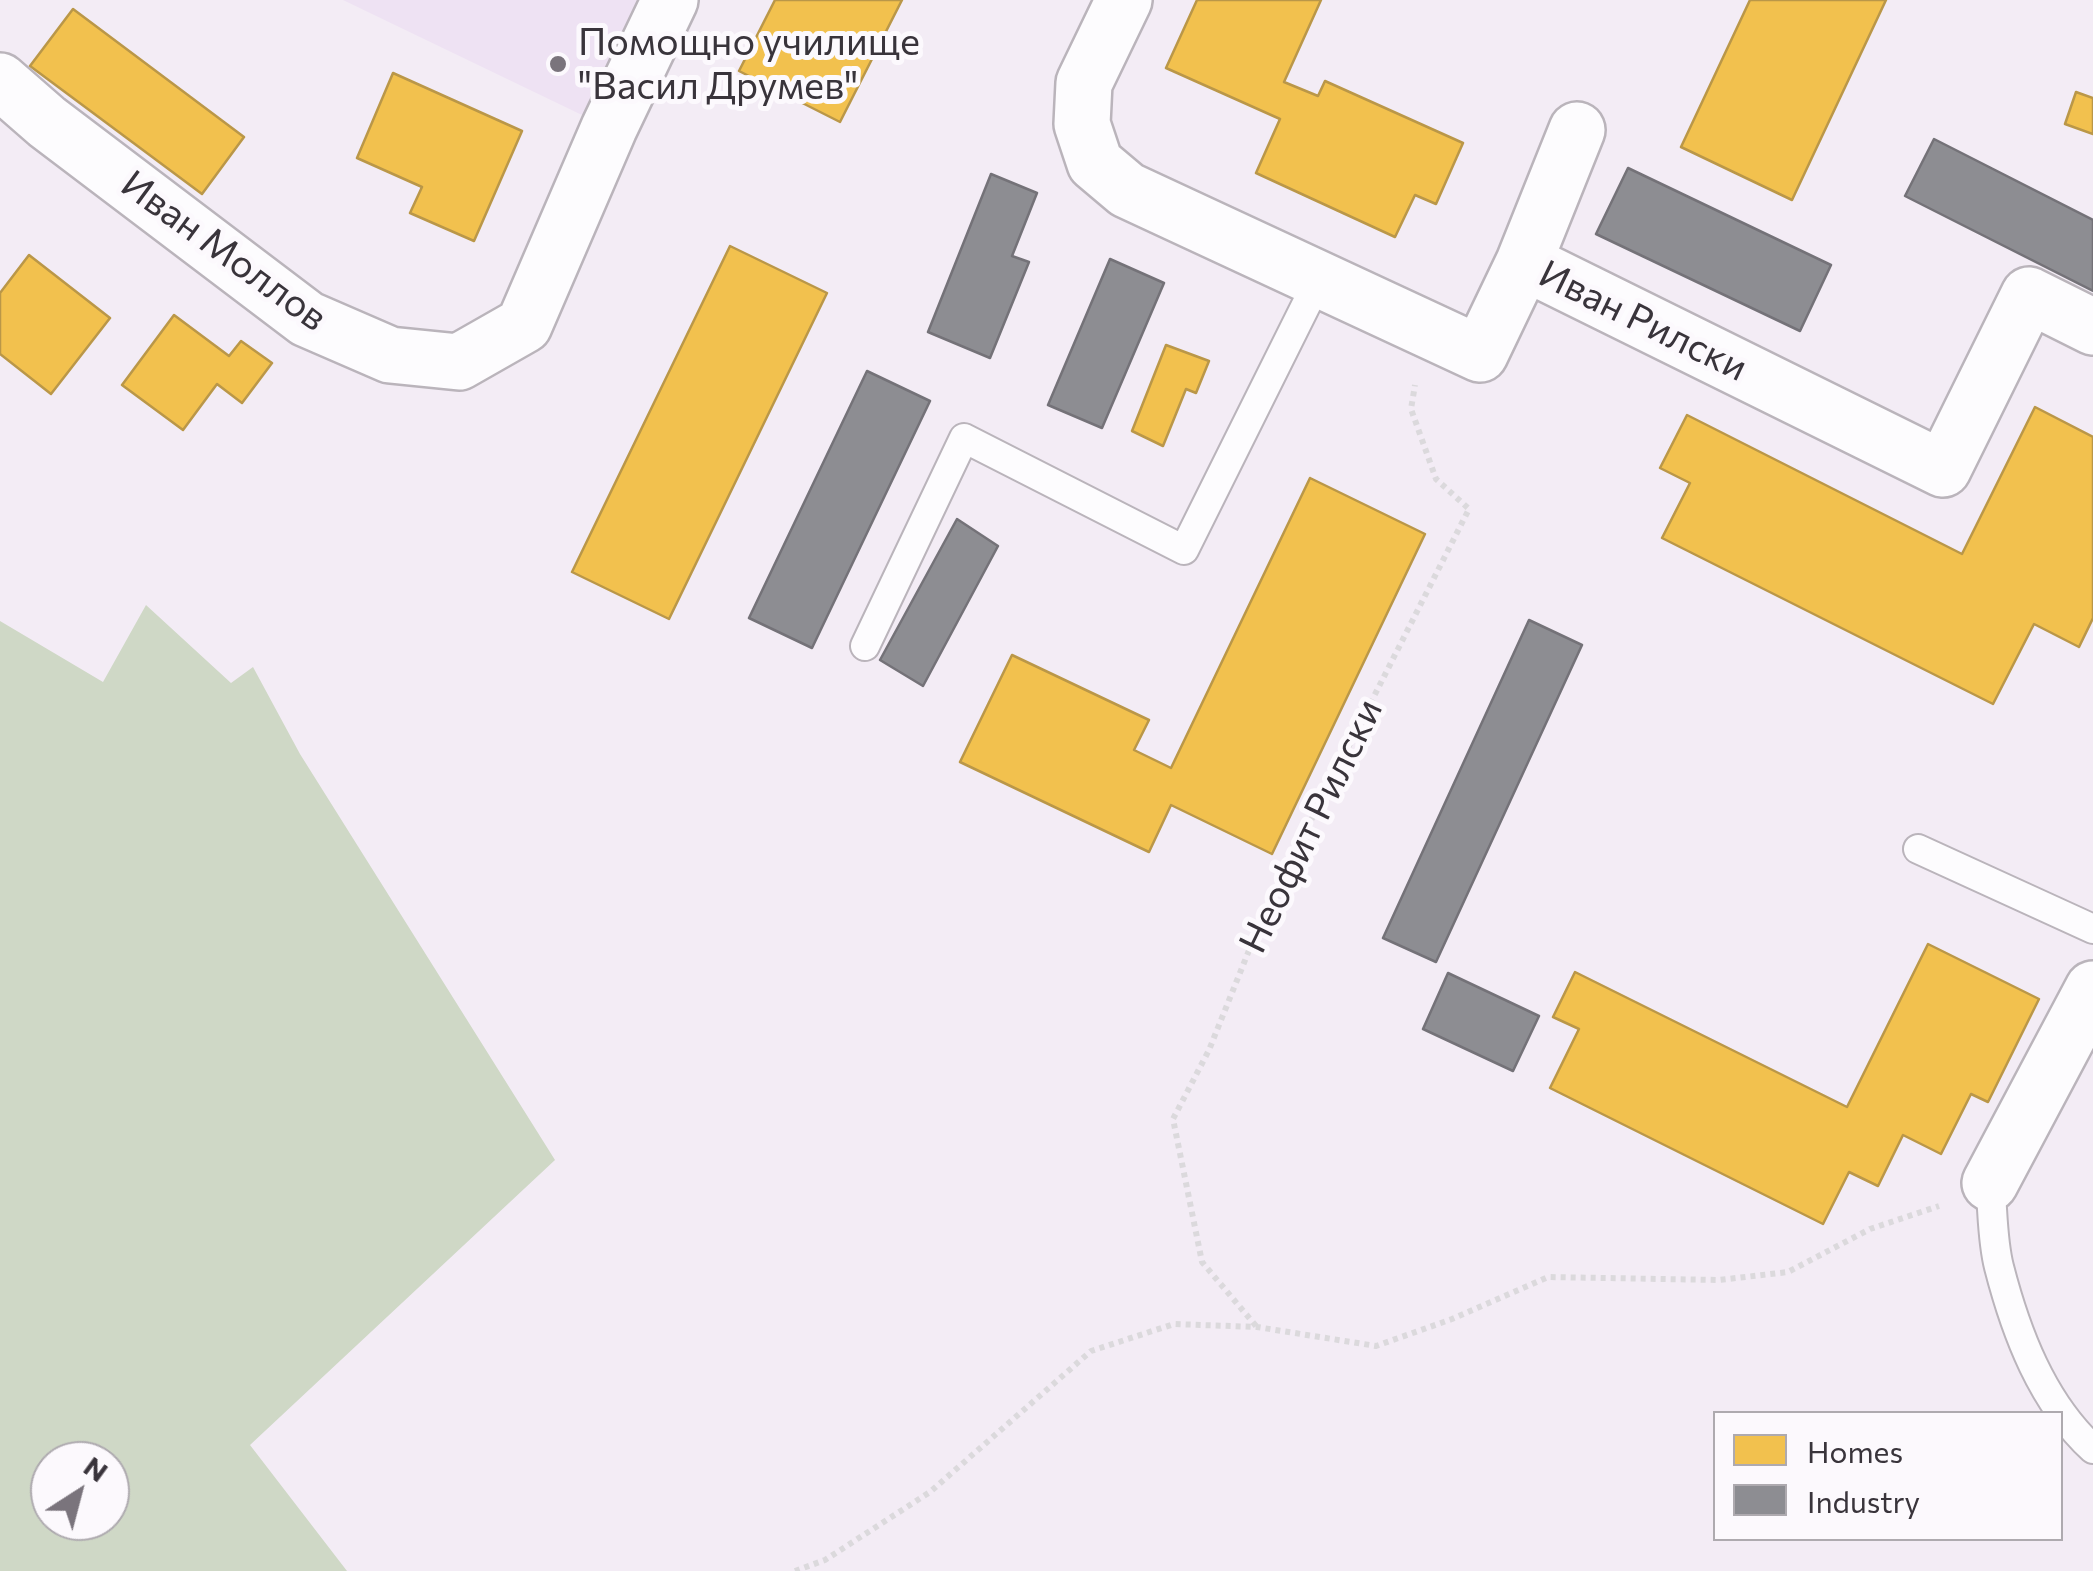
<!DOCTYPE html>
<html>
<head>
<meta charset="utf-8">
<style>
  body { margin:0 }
  #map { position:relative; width:2093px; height:1571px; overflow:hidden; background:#f3ecf5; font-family:Commissioner,sans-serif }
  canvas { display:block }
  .legend { position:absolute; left:1713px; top:1411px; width:350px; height:130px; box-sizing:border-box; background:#fcf9fd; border:2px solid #aeaaaf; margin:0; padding:12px 18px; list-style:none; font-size:30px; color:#39343b }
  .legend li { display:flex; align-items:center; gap:20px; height:50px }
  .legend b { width:50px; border:2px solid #aeaaaf }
  .north { position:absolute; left:30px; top:1441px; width:100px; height:100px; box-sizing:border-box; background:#fcf9fd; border:2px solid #aeaaaf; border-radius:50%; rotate:36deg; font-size:28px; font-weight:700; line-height:40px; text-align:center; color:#39343b }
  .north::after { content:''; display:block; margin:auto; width:35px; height:45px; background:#7a747c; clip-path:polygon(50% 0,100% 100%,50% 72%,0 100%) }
</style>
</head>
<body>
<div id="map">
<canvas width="2093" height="1571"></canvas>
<ul class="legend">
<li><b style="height:28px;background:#f2c14e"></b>Homes</li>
<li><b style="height:28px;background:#8d8d92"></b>Industry</li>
</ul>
<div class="north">N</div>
</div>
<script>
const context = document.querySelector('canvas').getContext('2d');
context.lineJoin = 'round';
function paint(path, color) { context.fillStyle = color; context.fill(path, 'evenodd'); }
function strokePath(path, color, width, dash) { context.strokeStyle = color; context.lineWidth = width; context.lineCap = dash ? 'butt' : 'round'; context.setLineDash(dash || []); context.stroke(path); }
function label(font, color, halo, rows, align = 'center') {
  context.font = font + ' Commissioner,sans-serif'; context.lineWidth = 10; context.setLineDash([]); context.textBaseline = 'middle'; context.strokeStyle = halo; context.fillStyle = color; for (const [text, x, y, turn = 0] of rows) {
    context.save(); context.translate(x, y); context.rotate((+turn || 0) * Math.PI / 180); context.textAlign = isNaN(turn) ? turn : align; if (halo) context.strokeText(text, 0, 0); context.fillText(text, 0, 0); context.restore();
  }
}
const built = new Path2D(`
  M343,0H670L609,128Z`);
const green = new Path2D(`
  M146,605L231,683L253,667L300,754L555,1160L250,1445L347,1571H0V621L103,682ZM50,1461H110V1521H50Z`);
const homes = new Path2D(`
  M775,0H902L840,122L739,71Z
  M1197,0H1321L1284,82L1318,96L1325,81L1463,143L1436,204L1415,195L1395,237L1256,173L1280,119L1166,68Z
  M1750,0H1886L1792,200L1681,147Z
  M73,9L244,137L202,194L30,66Z
  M393,73L522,131L474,241L410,213L422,187L357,158Z
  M2076,92L2093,98V134L2065,124Z
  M730,246L827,293L669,619L572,572Z
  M29,255L110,318L51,394L0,354V293Z
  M174,315L229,356L241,341L272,363L242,403L217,384L183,430L122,385Z
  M1166,345L1209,361L1196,393L1186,389L1163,446L1132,431Z
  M2035,407L2093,437V618L2079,647L2034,624L1993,704L1662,538L1690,483L1660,468L1687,415L1962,554Z
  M1310,478L1425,534L1272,854L1171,805L1149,852L960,762L1012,655L1149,720L1134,750L1171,768Z
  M1928,944L2039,999L1988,1102L1971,1094L1941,1154L1903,1135L1878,1186L1849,1172L1823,1224L1550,1088L1579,1029L1553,1017L1575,972L1847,1107Z`);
const industry = new Path2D(`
  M1934,139L2093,220V291L1905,196Z
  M1628,168L1831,265L1800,331L1596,234Z
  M991,174L1037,193L1012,256L1029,262L990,358L928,332Z
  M1110,259L1164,283L1102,428L1048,405Z
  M867,371L930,401L812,648L749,618Z
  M957,519L998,546L923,686L880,660Z
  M1529,620L1582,645L1436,962L1383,938Z
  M1448,973L1539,1016L1513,1071L1423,1029Z`);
const path = new Path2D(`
  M1256,1326L1202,1262L1173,1119L1209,1050L1264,913L1469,509L1436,479L1411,409L1415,385
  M795,1571L825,1560L930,1492L1091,1351L1174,1324L1257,1327L1376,1346L1452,1319L1548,1277L1719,1280L1788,1272L1870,1229L1939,1206`);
const service = new Path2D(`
  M865,646L964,438L1184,550L1319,279
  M1918,849L2093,929
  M1990,1183C1993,1210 1992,1240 1999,1267C2016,1333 2042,1402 2093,1449`);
const minor = new Path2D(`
  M1124,0L1084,83L1082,124L1095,163L1127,190L1480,354L1524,262L1943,469L2029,295L2093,327
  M0,81L47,122L307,319L390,355L459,362L524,325L609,128L670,0
  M1524,262L1577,130
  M1990,1183L2093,989`);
const markers = [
  [558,64,10,"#7a747c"]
];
const poiNames = [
  ["Помощно училище",578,42],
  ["\"Васил Друмев\"",578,86]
];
const streetNames = [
  ["Иван Моллов",224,251,36],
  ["Иван Рилски",1643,321,26],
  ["Неофит Рилски",1311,826,-64]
];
paint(built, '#eee2f3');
paint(green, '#cfd8c6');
paint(homes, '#f2c14e');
strokePath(homes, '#ba9748', 2.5);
paint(industry, '#8d8d92');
strokePath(industry, '#747278', 2.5);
strokePath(service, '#bab4bb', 32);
strokePath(minor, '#bab4bb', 60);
strokePath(path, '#dbd9dc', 6, [5, 5]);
strokePath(service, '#fdfcfe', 28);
strokePath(minor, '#fdfcfe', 55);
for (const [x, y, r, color] of markers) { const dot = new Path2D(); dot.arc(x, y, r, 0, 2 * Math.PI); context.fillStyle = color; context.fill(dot); strokePath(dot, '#fcf9fd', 4); }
label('38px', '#39343b', '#fcf9fd', poiNames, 'left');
label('38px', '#39343b', '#fcf9fd', streetNames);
</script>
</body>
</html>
